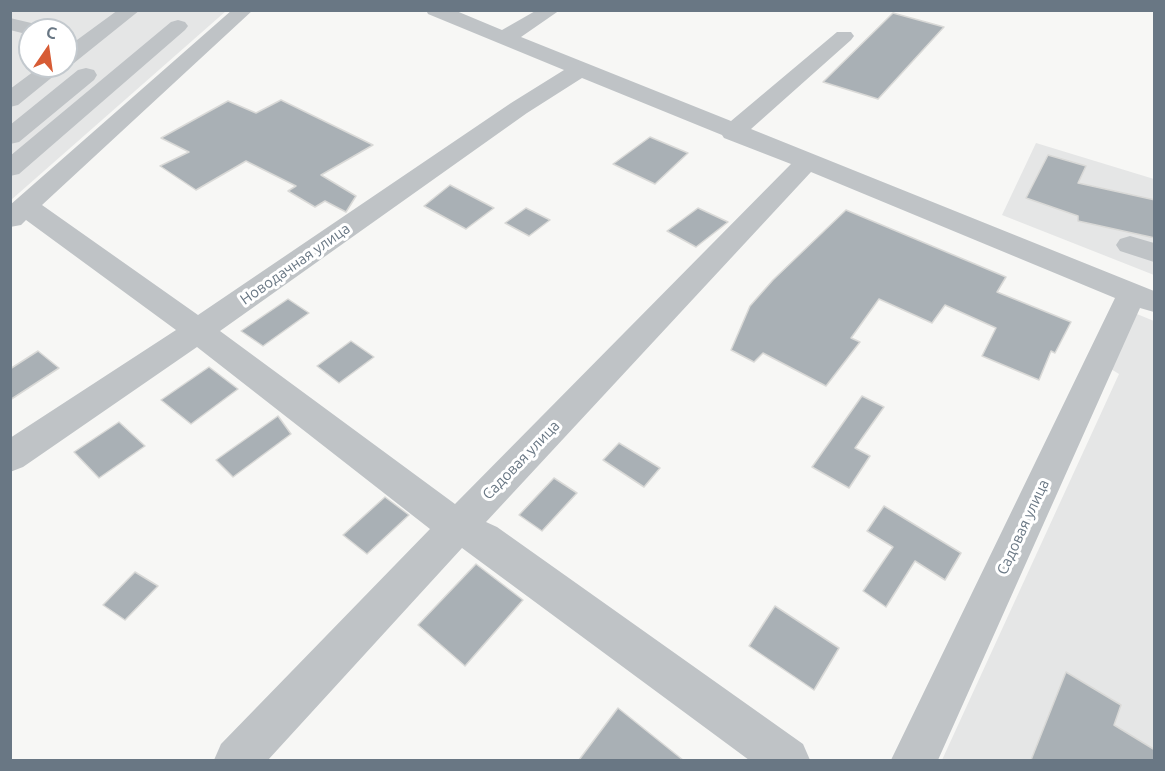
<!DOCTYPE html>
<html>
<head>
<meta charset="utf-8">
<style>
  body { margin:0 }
  #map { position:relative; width:1165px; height:771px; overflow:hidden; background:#f7f7f5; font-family:Ubuntu,sans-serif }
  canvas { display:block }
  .frame { position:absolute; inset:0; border:12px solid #697784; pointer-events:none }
  .north { position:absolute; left:18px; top:18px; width:60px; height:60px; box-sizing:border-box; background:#fff; border:2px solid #c3c9ce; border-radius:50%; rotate:13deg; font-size:16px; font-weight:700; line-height:24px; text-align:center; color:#697784 }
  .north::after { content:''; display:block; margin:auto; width:21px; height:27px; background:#d75c35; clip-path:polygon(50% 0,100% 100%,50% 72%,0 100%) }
</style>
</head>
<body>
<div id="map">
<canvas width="1165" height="771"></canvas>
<div class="frame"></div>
<div class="north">С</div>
</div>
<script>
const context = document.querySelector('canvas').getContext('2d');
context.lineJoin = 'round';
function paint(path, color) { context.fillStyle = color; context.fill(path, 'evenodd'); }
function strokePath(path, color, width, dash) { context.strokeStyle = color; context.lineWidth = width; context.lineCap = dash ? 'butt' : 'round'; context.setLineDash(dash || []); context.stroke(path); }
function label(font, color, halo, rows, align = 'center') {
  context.font = font + ' Ubuntu,sans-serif'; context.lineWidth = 6; context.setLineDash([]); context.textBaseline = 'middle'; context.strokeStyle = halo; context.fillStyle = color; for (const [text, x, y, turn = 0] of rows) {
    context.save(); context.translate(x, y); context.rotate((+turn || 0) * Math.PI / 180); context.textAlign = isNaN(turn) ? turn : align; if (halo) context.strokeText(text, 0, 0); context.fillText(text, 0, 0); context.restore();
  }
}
const built = new Path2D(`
  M11,11H226L11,200ZM30,30H66V66H30Z
  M1036,143L1154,179V275L1002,215Z
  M1132,312L1154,321V760H942L1119,374L1106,366Z`);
const building = new Path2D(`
  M893,13L944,27L878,99L823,82Z
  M281,100L373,145L321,175L356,196L346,212L325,201L315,207L288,191L296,186L246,161L196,190L160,166L189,152L161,138L228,101L256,113Z
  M650,137L688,153L655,184L613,164Z
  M1048,155L1086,166L1078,183L1155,200V238L1078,221V216L1026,198Z
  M450,185L494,208L466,229L424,206Z
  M526,208L550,220L529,236L505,223Z
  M698,208L728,222L696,247L667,231Z
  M846,210L1006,277L997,292L1071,322L1055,353L1051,351L1039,380L982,356L996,328L945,305L932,323L879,299L851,338L860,342L826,386L763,353L754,362L731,350L750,306L773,280Z
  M288,299L309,313L263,346L241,331Z
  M351,341L374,357L339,383L317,366Z
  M38,351L59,368L10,400V369Z
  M209,367L238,389L191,424L161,400Z
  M862,396L884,407L855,448L870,456L849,488L812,467Z
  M278,416L291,434L233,477L216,460Z
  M119,422L145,446L99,478L74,452Z
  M619,443L660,468L644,487L603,460Z
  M554,478L577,493L542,531L519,515Z
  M385,497L409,515L367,554L343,535Z
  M884,506L961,553L945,580L915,561L886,607L863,591L893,547L867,531Z
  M476,564L523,600L465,666L418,625Z
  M135,572L158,586L125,620L103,605Z
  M775,606L839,648L814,690L749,646Z
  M1066,672L1121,705L1114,725L1155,750V760H1031Z
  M618,708L683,760H579Z`);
const minor = new Path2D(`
  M118,10H140L74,63L66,64V48Z
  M232,10H253L42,205L198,315L511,103L564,70L428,14L426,10H454L502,30L537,10H560L521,37L731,121L837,32H851L854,36L851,40L751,129L1154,291V312L1140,308L938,760H891L1115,298L811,172L486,522L497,527L803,744L810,760H749L462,548L268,760H214L221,744L430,529L197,347L23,467L10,472V438L176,330L26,220L21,225L10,227V205ZM582,78L722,135L724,138L791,164L455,504L220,331L527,113Z
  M10,18L44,26L47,30H30V35L10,30Z
  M178,20L185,22L188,26L185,30L19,174L10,176V156L171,22Z
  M41,66H66L18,105L10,107V89Z
  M86,68L94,70L97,75L94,80L19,142L10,144V125L78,70Z
  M1130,236L1154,243V262L1120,251L1116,245L1120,239Z`);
const streetNames = [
  ["Новодачная улица",295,264,-35],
  ["Садовая улица",521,460,-46],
  ["Садовая улица",1023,527,-65]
];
paint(built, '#e5e6e6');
paint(building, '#a9b0b5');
strokePath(building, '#d9d9d7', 1.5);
paint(minor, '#bfc3c6');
label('15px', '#697784', '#fff', streetNames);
</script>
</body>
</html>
